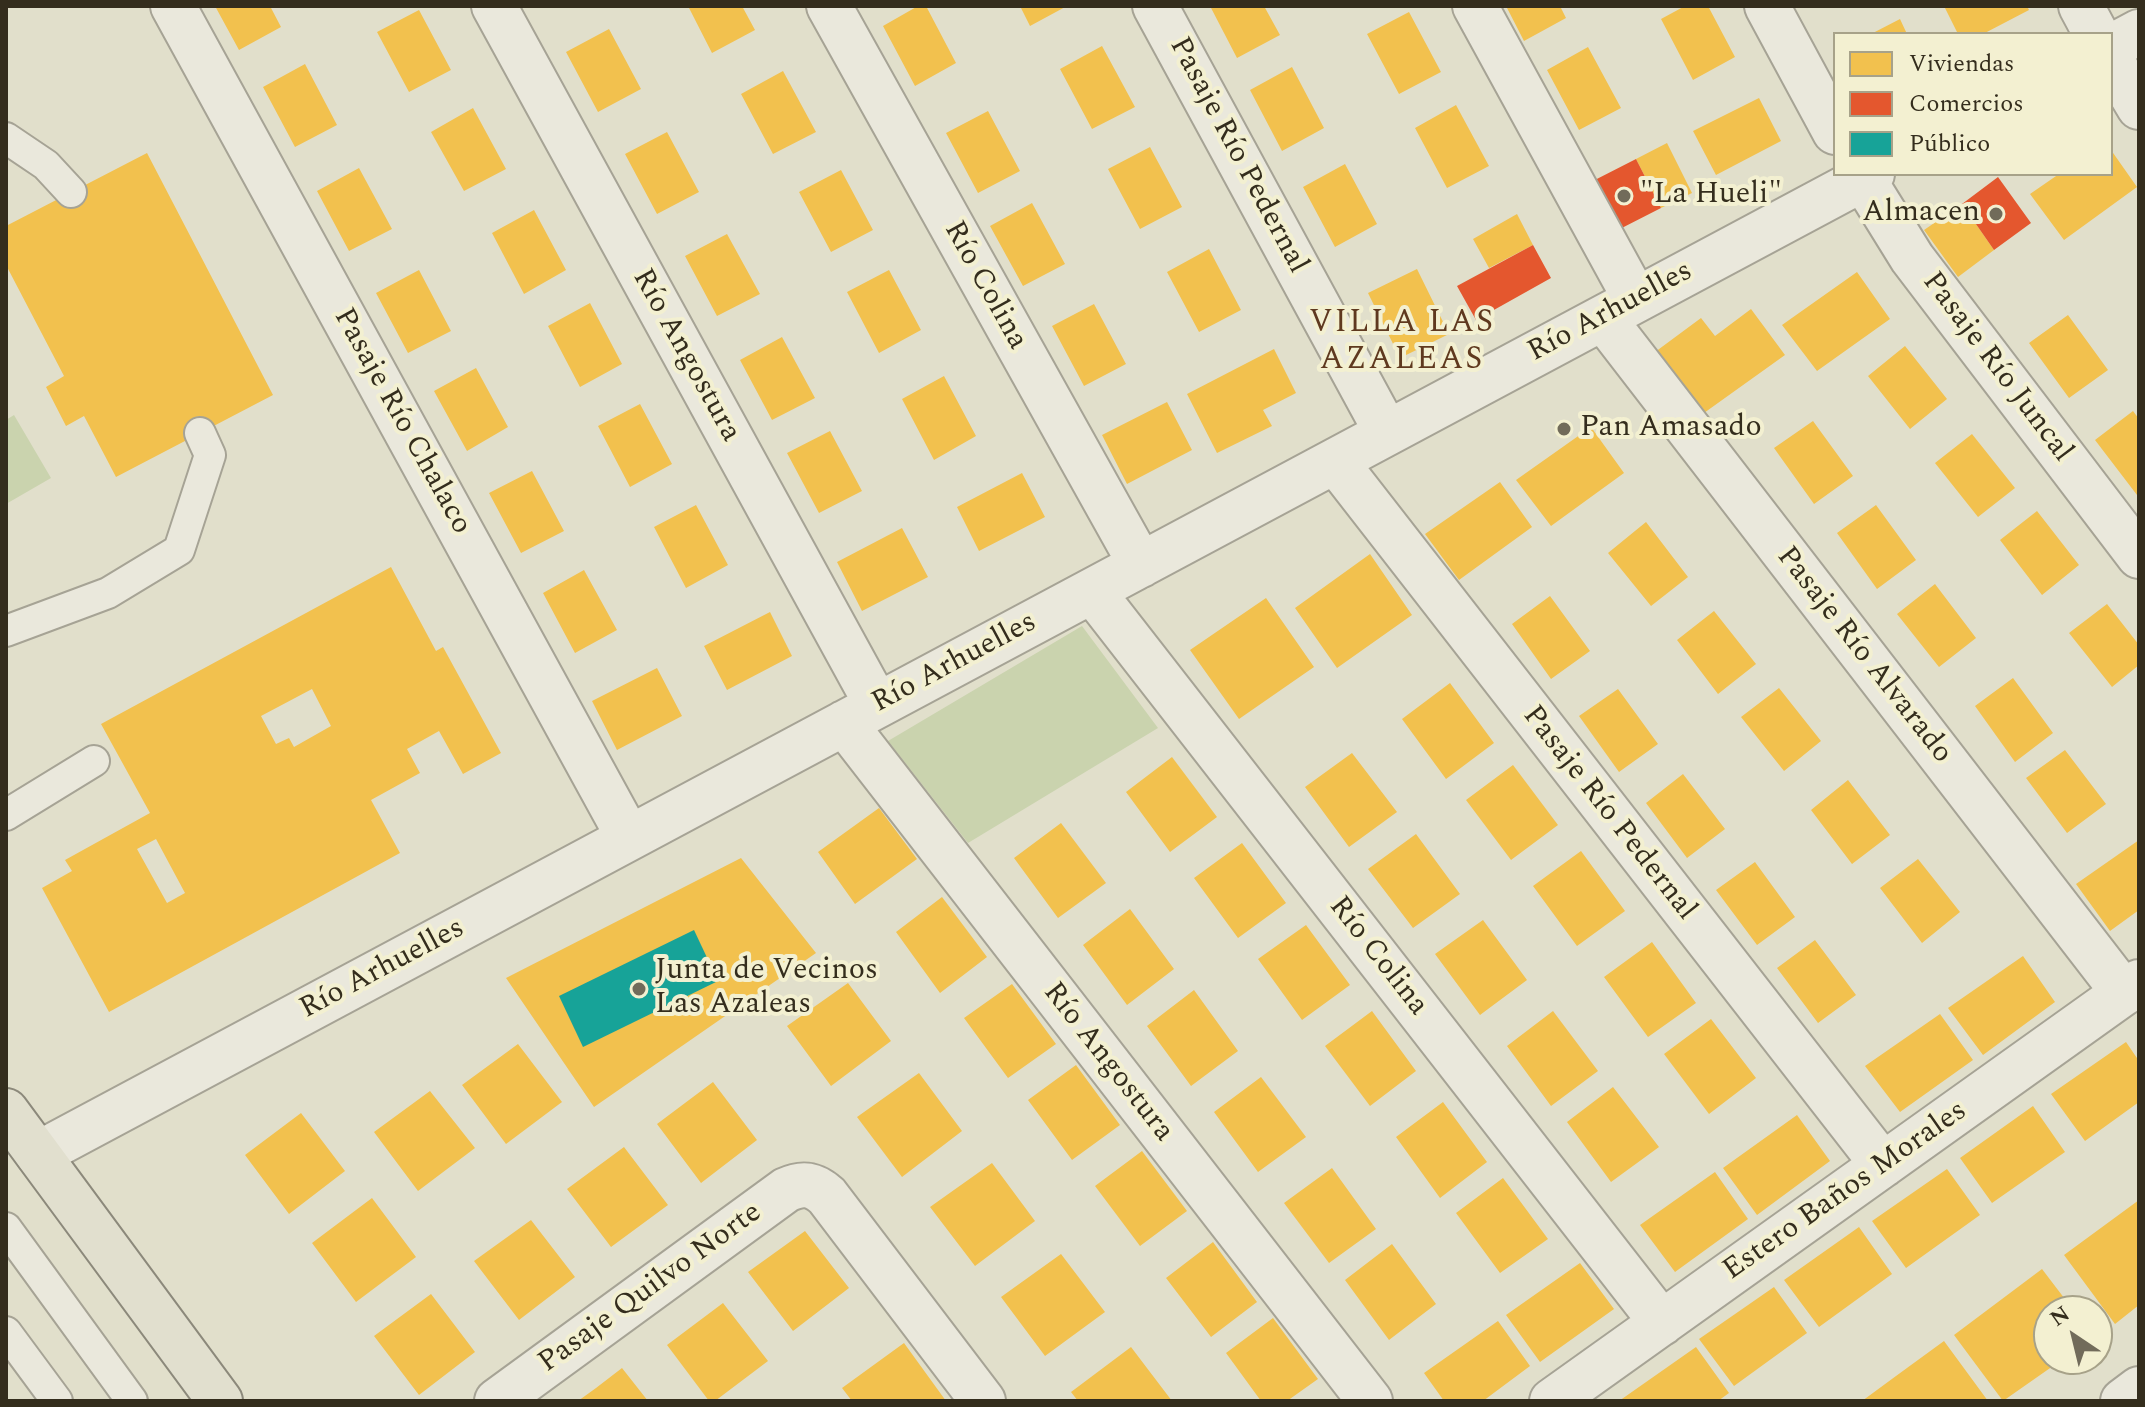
<!DOCTYPE html>
<html>
<head>
<meta charset="utf-8">
<style>
  body { margin:0 }
  #map { position:relative; width:2145px; height:1407px; overflow:hidden; background:#e1dfcb; font-family:Spectral,serif }
  canvas { display:block }
  .frame { position:absolute; inset:0; border:8px solid #342d1d; pointer-events:none }
  .legend { position:absolute; left:1833px; top:32px; width:280px; height:144px; box-sizing:border-box; background:#f3f0d1; border:2px solid #a7a289; margin:0; padding:10px 14px; list-style:none; font-size:24px; color:#342d1d }
  .legend li { display:flex; align-items:center; gap:16px; height:40px }
  .legend b { width:40px; border:2px solid #a7a289 }
  .north { position:absolute; left:2033px; top:1295px; width:80px; height:80px; box-sizing:border-box; background:#f3f0d1; border:2px solid #a7a289; border-radius:50%; rotate:325deg; font-size:22px; font-weight:700; line-height:32px; text-align:center; color:#342d1d }
  .north::after { content:''; display:block; margin:auto; width:28px; height:36px; background:#716b5a; clip-path:polygon(50% 0,100% 100%,50% 72%,0 100%) }
</style>
</head>
<body>
<div id="map">
<canvas width="2145" height="1407"></canvas>
<div class="frame"></div>
<ul class="legend">
<li><b style="height:22px;background:#f2c14e"></b>Viviendas</li>
<li><b style="height:22px;background:#e4572e"></b>Comercios</li>
<li><b style="height:22px;background:#17a398"></b>Público</li>
</ul>
<div class="north">N</div>
</div>
<script>
const context = document.querySelector('canvas').getContext('2d');
context.lineJoin = 'round';
function paint(path, color) { context.fillStyle = color; context.fill(path, 'evenodd'); }
function strokePath(path, color, width, dash) { context.strokeStyle = color; context.lineWidth = width; context.lineCap = dash ? 'butt' : 'round'; context.setLineDash(dash || []); context.stroke(path); }
function label(font, color, halo, rows, align = 'center') {
  context.font = font + ' Spectral,serif'; context.lineWidth = 8; context.setLineDash([]); context.textBaseline = 'middle'; context.strokeStyle = halo; context.fillStyle = color; for (const [text, x, y, turn = 0] of rows) {
    context.save(); context.translate(x, y); context.rotate((+turn || 0) * Math.PI / 180); context.textAlign = isNaN(turn) ? turn : align; if (halo) context.strokeText(text, 0, 0); context.fillText(text, 0, 0); context.restore();
  }
}
const green = new Path2D(`
  M14,415L51,478L6,504V420Z
  M1082,626L1158,728L968,843L888,741Z`);
const homes = new Path2D(`
  M215,6H270L281,27L239,50Z
  M688,6H742L755,30L712,53Z
  M918,6H926L956,63L915,86L883,26Z
  M1020,6H1067L1030,26Z
  M1210,6H1264L1280,35L1237,58Z
  M1506,6H1560L1566,18L1524,41Z
  M1685,6H1708L1735,57L1693,80L1661,19Z
  M1944,6H2027L2029,10L1983,34H1958Z
  M419,10L451,70L409,92L377,32Z
  M1409,12L1441,72L1399,94L1367,34Z
  M1900,19L1907,34H1871Z
  M609,29L641,89L598,112L566,52Z
  M1102,46L1135,107L1092,129L1060,69Z
  M1588,47L1621,108L1579,130L1547,70Z
  M305,64L337,125L295,147L263,87Z
  M1292,67L1324,128L1282,151L1250,90Z
  M783,71L816,132L773,154L741,94Z
  M1759,98L1781,141L1716,175L1693,131Z
  M1456,105L1489,166L1447,188L1415,128Z
  M473,108L506,169L464,191L431,132Z
  M988,111L1020,171L978,193L946,133Z
  M667,132L699,192L657,214L625,154Z
  M1667,143L1692,193L1661,208L1636,159Z
  M1150,147L1182,207L1140,229L1108,169Z
  M2111,150L2137,187L2064,240L2030,194L2059,174H2111Z
  M147,153L273,395L116,477L84,416L66,426L46,387L64,376L6,265V226Z
  M1345,164L1377,224L1335,247L1303,187Z
  M359,168L392,229L349,251L317,191Z
  M841,170L873,230L831,252L799,192Z
  M1032,203L1065,264L1023,286L990,226Z
  M1962,204L1994,250L1958,277L1924,230Z
  M534,210L566,270L524,294L492,233Z
  M1517,214L1533,245L1489,268L1473,239Z
  M727,234L760,294L717,316L685,256Z
  M1209,249L1241,310L1199,332L1167,272Z
  M1417,269L1449,334L1400,358L1368,293Z
  M419,270L451,331L408,353L376,293Z
  M889,270L921,330L879,353L847,292Z
  M1857,272L1890,319L1817,371L1782,325Z
  M590,303L622,364L580,387L548,326Z
  M1094,304L1126,364L1084,386L1052,326Z
  M1751,309L1785,355L1697,418L1651,355L1701,318L1715,336Z
  M2068,315L2108,370L2069,398L2029,343Z
  M782,337L815,398L772,420L740,360Z
  M1905,346L1947,399L1910,429L1868,376Z
  M1274,349L1296,393L1263,410L1272,426L1217,453L1187,394Z
  M476,368L508,427L467,451L434,391Z
  M944,376L976,436L934,460L902,399Z
  M1167,402L1192,450L1127,484L1102,435Z
  M640,404L672,464L630,487L598,426Z
  M2133,411L2139,419V493L2137,495L2095,440Z
  M1813,421L1853,476L1814,504L1774,448Z
  M1591,427L1624,473L1551,526L1516,480Z
  M830,431L862,491L819,513L787,453Z
  M1972,434L2015,488L1978,517L1935,463Z
  M532,471L564,531L521,553L489,493Z
  M1022,473L1045,517L979,551L957,507Z
  M1500,482L1532,527L1459,580L1425,534Z
  M696,505L728,565L686,588L654,527Z
  M1876,505L1916,560L1877,589L1837,533Z
  M2037,511L2079,565L2042,595L2000,540Z
  M1646,522L1688,577L1651,606L1608,553Z
  M902,528L928,577L862,611L837,562Z
  M1370,554L1412,615L1337,668L1295,608Z
  M391,567L436,651L443,647L501,753L463,774L439,731L407,749L420,773L371,800L400,853L109,1012L42,888L72,871L65,860L150,813L101,724ZM312,689L331,726L294,747L289,738L276,744L261,716ZM156,839L185,893L167,903L137,849Z
  M584,570L617,630L575,653L543,593Z
  M1935,584L1976,638L1939,667L1897,614Z
  M1550,596L1590,651L1551,679L1512,624Z
  M1266,598L1314,667L1239,719L1190,650Z
  M2107,604L2139,645V665L2112,687L2069,633Z
  M1714,611L1756,664L1718,694L1677,640Z
  M770,612L792,656L727,690L704,646Z
  M657,668L682,716L617,750L592,701Z
  M2013,678L2053,733L2015,762L1975,706Z
  M1450,683L1494,743L1446,779L1402,719Z
  M1779,688L1821,741L1784,771L1741,717Z
  M1618,689L1658,744L1619,772L1579,716Z
  M2065,750L2106,804L2067,833L2026,778Z
  M1352,753L1397,812L1349,847L1305,787Z
  M1172,757L1217,817L1170,852L1126,792Z
  M1513,765L1558,825L1511,860L1466,800Z
  M1683,774L1725,829L1687,858L1646,803Z
  M1848,780L1890,835L1852,864L1811,810Z
  M879,808L917,859L855,904L818,852Z
  M1061,823L1106,883L1058,918L1014,858Z
  M1416,834L1460,894L1413,928L1368,869Z
  M2139,840V910L2110,931L2076,884Z
  M1242,843L1286,903L1238,938L1194,878Z
  M1581,851L1625,911L1577,946L1533,886Z
  M741,858L816,953L594,1107L506,978Z
  M1918,859L1960,912L1922,943L1880,888Z
  M1755,862L1795,917L1757,945L1716,890Z
  M942,897L987,957L940,993L896,932Z
  M1130,909L1174,969L1127,1005L1083,945Z
  M1483,920L1527,980L1480,1015L1435,954Z
  M1306,925L1350,985L1302,1020L1258,959Z
  M1815,940L1856,995L1818,1023L1777,968Z
  M1652,942L1696,1003L1648,1037L1604,977Z
  M2023,956L2055,1002L1983,1055L1948,1008Z
  M848,983L891,1041L831,1086L787,1026Z
  M1012,984L1056,1044L1008,1078L964,1018Z
  M1194,990L1238,1051L1191,1086L1147,1026Z
  M1372,1011L1416,1071L1370,1106L1325,1046Z
  M1553,1011L1598,1071L1551,1106L1507,1046Z
  M1940,1014L1973,1060L1900,1112L1865,1066Z
  M1711,1019L1756,1078L1709,1114L1664,1054Z
  M2126,1042L2139,1061V1102L2085,1141L2051,1094Z
  M518,1044L562,1102L506,1144L462,1085Z
  M1076,1065L1120,1125L1072,1160L1028,1100Z
  M919,1073L962,1131L902,1177L857,1117Z
  M1261,1077L1306,1137L1258,1172L1214,1112Z
  M713,1082L757,1140L701,1183L657,1124Z
  M1613,1087L1659,1147L1611,1182L1567,1122Z
  M430,1091L475,1148L418,1191L374,1132Z
  M1443,1102L1487,1162L1440,1198L1396,1137Z
  M2033,1106L2065,1152L1992,1203L1960,1158Z
  M301,1113L345,1171L289,1214L245,1155Z
  M1797,1115L1830,1161L1757,1215L1723,1168Z
  M624,1147L668,1205L611,1247L567,1189Z
  M1142,1151L1187,1211L1140,1246L1095,1186Z
  M992,1163L1035,1221L975,1266L930,1207Z
  M1332,1168L1376,1229L1329,1263L1284,1203Z
  M1947,1169L1980,1215L1906,1268L1872,1221Z
  M1715,1172L1748,1219L1675,1272L1640,1225Z
  M1503,1178L1548,1239L1500,1273L1456,1213Z
  M372,1198L416,1257L356,1302L312,1243Z
  M2139,1200V1305L2115,1324L2064,1255Z
  M531,1220L575,1277L519,1320L474,1261Z
  M1859,1227L1892,1274L1819,1327L1784,1280Z
  M805,1231L849,1288L793,1331L748,1272Z
  M1213,1242L1257,1302L1211,1337L1166,1278Z
  M1392,1244L1436,1304L1389,1340L1345,1280Z
  M1061,1254L1105,1312L1045,1356L1001,1297Z
  M1580,1263L1614,1309L1540,1362L1506,1315Z
  M2042,1269L2074,1311H2049V1359H2063L2003,1401L1954,1335Z
  M1774,1287L1807,1333L1734,1386L1699,1339Z
  M431,1294L475,1352L419,1395L374,1336Z
  M723,1303L768,1361L715,1401H709L667,1345Z
  M1273,1318L1318,1379L1287,1401H1261L1226,1353Z
  M1498,1321L1530,1366L1483,1401H1444L1424,1373Z
  M1944,1341L1988,1401H1862L1896,1376Z
  M904,1343L946,1401H852L842,1388Z
  M1131,1347L1172,1401H1078L1071,1392Z
  M1696,1347L1729,1393L1718,1401H1619Z
  M622,1368L648,1401H578L596,1388Z`);
const shops = new Path2D(`
  M1636,159L1661,208L1612,233L1587,184Z
  M1998,177L2031,223L1994,250L1962,204Z
  M1533,245L1551,278L1476,320L1457,286Z`);
const public = new Path2D(`
  M694,930L718,981L583,1047L559,996Z`);
const service = new Path2D(`
  M6,138L46,165L71,192
  M6,631L108,593L179,550L210,455L200,433
  M6,815L94,761
  M6,1228L132,1401
  M6,1332L57,1401`);
const minor = new Path2D(`
  M173,6L629,838
  M494,6L877,705
  M829,6L1141,565
  M1155,6L1387,433
  M1475,6L1636,300
  M1767,6L1835,132
  M2081,6L2096,34
  M2111,47L2139,32
  M2111,60L2139,107
  M1860,174L1912,258L2139,556
  M1603,318L2124,993
  M1335,461L1883,1165
  M1092,591L1662,1323
  M844,723L1370,1401
  M38,1154L1872,174
  M497,1401L786,1190C803,1182 814,1184 827,1196L983,1401
  M1552,1401L2139,982
  M2123,1401L2139,1389`);
const primary = new Path2D(`
  M6,1111L220,1401`);
const markers = [
  [1624,196,8,"#716b5a"],
  [1996,214,8,"#716b5a"],
  [1564,429,8,"#716b5a"],
  [639,989,8,"#716b5a"]
];
const streetNames = [
  ["Pasaje Río Pedernal",1237,156,62],
  ["Río Colina",984,286,61],
  ["Río Arhuelles",1611,313,-28],
  ["Río Angostura",685,356,61],
  ["Pasaje Río Juncal",1996,368,53],
  ["Pasaje Río Chalaco",401,422,61],
  ["Pasaje Río Alvarado",1863,656,52],
  ["Río Arhuelles",955,664,-28],
  ["Pasaje Río Pedernal",1608,814,52],
  ["Río Colina",1377,957,52],
  ["Río Arhuelles",383,970,-28],
  ["Río Angostura",1107,1063,52],
  ["Estero Baños Morales",1846,1192,-35],
  ["Pasaje Quilvo Norte",651,1289,-36]
];
const poiNames = [
  ["\"La Hueli\"",1640,196],
  ["Almacen",1980,214,"right"],
  ["Pan Amasado",1580,429],
  ["Junta de Vecinos",655,972],
  ["Las Azaleas",655,1006]
];
const neighbourhoodNames = [
  ["VILLA LAS",1402,325],
  ["AZALEAS",1402,362]
];
paint(green, '#cad3ae');
paint(homes, '#f2c14e');
paint(shops, '#e4572e');
paint(public, '#17a398');
strokePath(service, '#a6a395', 34);
strokePath(minor, '#a6a395', 48);
strokePath(primary, '#8c897b', 48);
strokePath(service, '#eae8dc', 30);
strokePath(minor, '#eae8dc', 44);
strokePath(primary, '#e1dfce', 44);
for (const [x, y, r, color] of markers) { const dot = new Path2D(); dot.arc(x, y, r, 0, 2 * Math.PI); context.fillStyle = color; context.fill(dot); strokePath(dot, '#f3f0d1', 3); }
label('30px', '#342d1d', '#f3f0d1', streetNames);
label('30px', '#342d1d', '#f3f0d1', poiNames, 'left');
context.letterSpacing = '2px';
label('32px', '#5f391f', '#f3f0d1', neighbourhoodNames);
context.letterSpacing = '0px';
</script>
</body>
</html>
